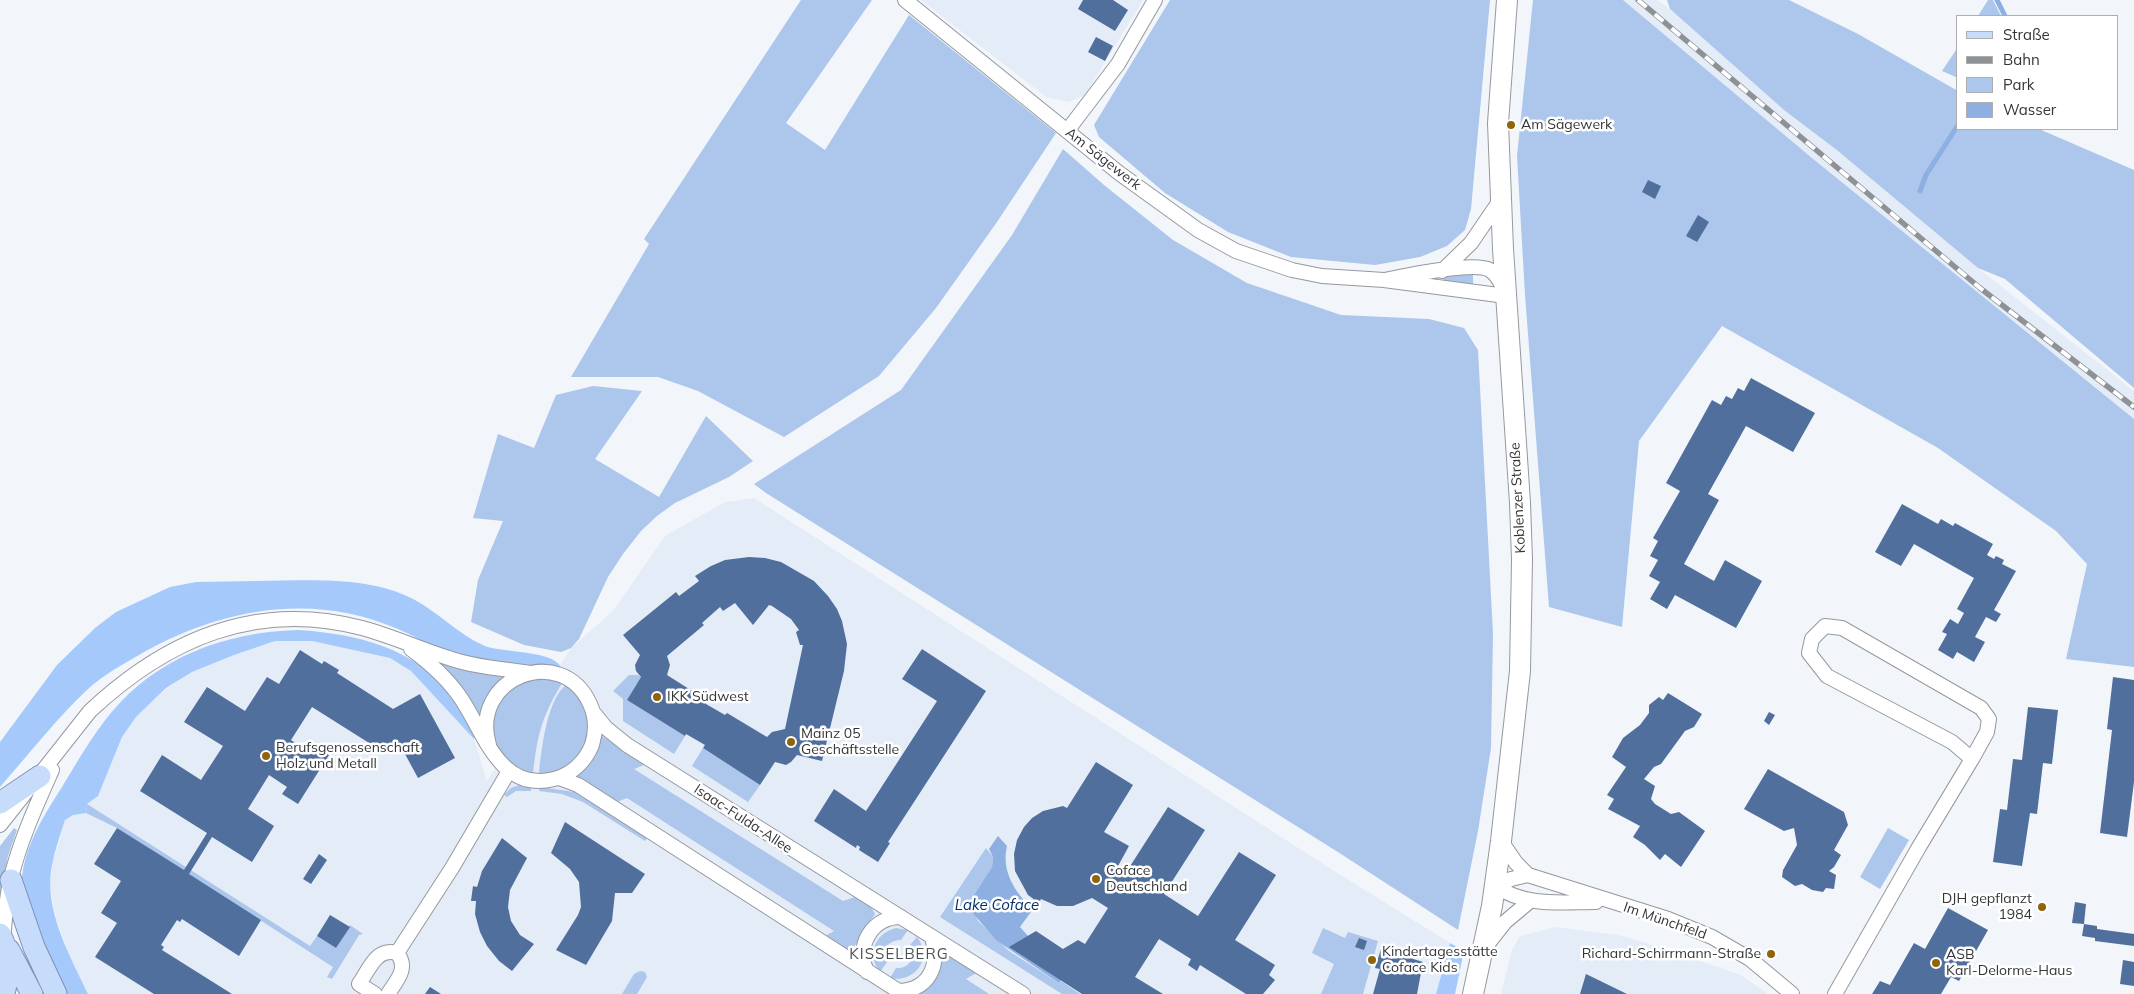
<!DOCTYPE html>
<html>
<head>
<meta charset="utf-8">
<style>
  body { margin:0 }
  #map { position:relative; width:2134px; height:994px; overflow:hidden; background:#f2f6fb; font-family:Mulish,sans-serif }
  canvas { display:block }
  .legend { position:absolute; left:1956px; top:15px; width:162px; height:115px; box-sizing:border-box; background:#fff; border:1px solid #aeaeaf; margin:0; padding:6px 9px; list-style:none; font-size:15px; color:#343538 }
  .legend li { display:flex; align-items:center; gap:10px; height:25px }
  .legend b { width:25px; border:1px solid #aeaeaf }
</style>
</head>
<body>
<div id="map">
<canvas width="2134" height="994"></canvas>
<ul class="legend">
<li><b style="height:6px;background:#c7dcfa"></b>Straße</li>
<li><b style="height:6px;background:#8f9295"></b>Bahn</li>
<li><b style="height:14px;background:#acc6ec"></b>Park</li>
<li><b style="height:14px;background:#8dafe1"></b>Wasser</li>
</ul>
</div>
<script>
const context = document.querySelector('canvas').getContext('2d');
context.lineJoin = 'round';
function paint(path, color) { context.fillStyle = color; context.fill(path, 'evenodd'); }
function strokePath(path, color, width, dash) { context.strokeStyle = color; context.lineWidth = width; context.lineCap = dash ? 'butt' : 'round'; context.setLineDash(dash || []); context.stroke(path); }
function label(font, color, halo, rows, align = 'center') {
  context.font = font + ' Mulish,sans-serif'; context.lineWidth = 5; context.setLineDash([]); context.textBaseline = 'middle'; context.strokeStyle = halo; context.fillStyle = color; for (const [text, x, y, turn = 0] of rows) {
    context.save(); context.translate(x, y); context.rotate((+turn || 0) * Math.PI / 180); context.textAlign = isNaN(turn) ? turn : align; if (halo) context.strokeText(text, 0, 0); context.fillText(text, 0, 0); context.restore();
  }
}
const built = new Path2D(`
  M921,0H1143L1085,95L1069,102L1046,97Z
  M1623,0H1657L1670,9L1784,110L1838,151L1978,268L2134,391V419L1812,158Z
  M754,498L1331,869L1450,943L1436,994H88L70,957L56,918L50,887L52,866L65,820L98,796L122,737L136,717L166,689L192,672L234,655L275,641H312L390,658L411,671L474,739L487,781L571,648L613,611L665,536L725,502Z
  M1556,927L1619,935L1672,951L1741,975L1768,994H1501L1512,950L1520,936Z`);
const green = new Path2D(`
  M801,0H872L786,123L825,150L909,15L1056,133L997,222L936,308L879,376L784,437L698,391L658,377H571L649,244L644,239Z
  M1170,0H1490L1471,209L1465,230L1447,246L1420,257L1375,265L1291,257L1228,232L1165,193L1099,137L1094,125Z
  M1533,0H1623L1812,158L2134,419V667L2066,659L2087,564L2056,531L1938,448L1722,326L1639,441L1622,627L1549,607L1525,295L1517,156Z
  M1667,0H1789L1858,34L1958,91V129H2039L2134,170V388L2005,279L1978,268L1838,151L1784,110L1670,9Z
  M1988,0H1993L2001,16H1978Z
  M1958,47V78L1942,71Z
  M1063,149L1104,185L1173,240L1247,283L1341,315L1429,319L1464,328L1478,350L1493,634L1491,748L1478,831L1458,930L1341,854L766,493L754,484L901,390L1012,235Z
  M1473,274V284L1444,281L1443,277Z
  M593,386L642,391L595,459L659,497L706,416L753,461L729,477L675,503L657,516L641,531L623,554L608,577L579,639L571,648L561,652L524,645L471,622L478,580L503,521L473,518L498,434L534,448L556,395Z
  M439,660L507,675C493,688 484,699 481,718L436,662Z
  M629,675H638L641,677L627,700L685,736L674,754L623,721V699L613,691Z
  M543,678L560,682L561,685C541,718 537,737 533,774C488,763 477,709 517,684C523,680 535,679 543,678Z
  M566,685C597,710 596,751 560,770C555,773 548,774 541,775L539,773C541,751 547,699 566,685Z
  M600,735L649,763L634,769L843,901L858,896L868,902L875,914L849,955L823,937L834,931L627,798L612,804L574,777Z
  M703,748L760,785L748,802L692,766Z
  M519,785L531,786V791H516L507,797L504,795L511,788Z
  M540,787L575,792L648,837L645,841L583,802L562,794L539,791Z
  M87,804L310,946L317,936L336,948L350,925L363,934L359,935L332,979L327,977L333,967L117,828L86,813Z
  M14,828L17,830L8,856L0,899V846Z
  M1888,828L1909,840L1880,889L1860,877Z
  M986,848L993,857L992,867L970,901L978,921L1009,951L1059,983L1061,981L1080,994H1062L940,917Z
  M896,928L908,930L901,940C888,940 881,950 887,962L880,972C866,955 875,933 896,928Z
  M1323,928L1345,938L1348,932L1378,941L1363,994H1321L1334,964L1312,953Z
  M917,937C933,958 916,983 890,978L896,968C910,969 916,957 910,945Z
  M948,953L978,972L966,979L989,994H921Z
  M640,971L645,972L647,977L637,994H622L634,974Z`);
const forest = new Path2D(`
  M256,581C308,581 368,575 415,600C439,613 459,635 485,646C503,653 552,650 561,667C554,669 543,666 535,665C503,664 470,660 439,649C425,643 412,635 398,629C311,591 218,609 139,655C122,665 103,675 88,689C56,719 29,754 0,787V742L57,665L95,628L116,612L170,587L196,582Z
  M298,630C358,634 413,647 453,696C462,708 469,723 476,736L474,739L411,671L390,658L312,641H275L234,655L192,672L166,688L136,717L122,737L98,796L87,804L86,813L73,815L65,820C60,835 55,850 52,865C43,909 70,956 88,994H66L22,895C18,856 42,818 62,787C77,762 92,736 110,714C157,657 225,632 298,630Z
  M1450,943L1464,951L1455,994H1436Z`);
const water = new Path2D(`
  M998,836L1007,846C1001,871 1015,893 1033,909L1020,927L1028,936L1071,965L1059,983L996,940L971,911L970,901L992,867L993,857L989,849Z`);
const stream = new Path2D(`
  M1997,0L2005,16
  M1920,191L1926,175L1958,125`);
const building = new Path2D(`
  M1083,0H1113L1128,10L1115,31L1078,9Z
  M1096,37L1113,46L1105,61L1088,52Z
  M1648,180L1661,186L1655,199L1642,192Z
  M1698,215L1709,222L1697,242L1686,236Z
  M1751,378L1815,413L1793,452L1746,426L1708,494L1719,500L1684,564L1714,581L1725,560L1762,581L1736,628L1675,595L1667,609L1650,599L1660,582L1649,576L1658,560L1650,556L1658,541L1653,538L1680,491L1666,483L1712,400L1721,405L1726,396L1732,399L1738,388L1744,391Z
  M1902,504L1938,524L1941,519L1953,526L1955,523L1993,544L1987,555L1994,559L1996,556L2004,560L2002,564L2016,571L1994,610L2001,614L1996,622L1986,617L1975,637L1985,642L1974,662L1957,652L1953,659L1938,650L1947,634L1942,632L1950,619L1958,624L1964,613L1957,609L1974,578L1914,544L1901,566L1875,552Z
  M749,557L765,558L781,562L814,581L828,596L837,609L842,621L847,644L844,671L822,761L797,755L791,762L786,765L775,762L760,785L703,748L705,745L686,734L685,736L627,700L641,677L636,671L635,665L640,655L623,635L676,592L679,596L699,581L695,576L711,566L725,560ZM735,603L753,625L769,605L772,606L791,619L799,630L796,632L800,645H803L785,729L772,732L767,737L727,713L725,715L706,704L708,701L667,675L670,665L667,656L704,625L702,623L720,607L723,611Z
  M922,649L986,691L890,839L888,842L890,843L878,862L859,850L860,847L857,845L856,848L814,821L834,789L866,811L937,701L902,679Z
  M300,650L322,664L324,661L339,670L337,673L393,709L420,694L455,758L418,778L399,743L393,752L380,744L377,748L312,707L291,740L309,752L313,745L329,755L298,804L282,794L287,787L269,775L248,809L274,826L252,862L212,837L189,874L261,920L239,956L182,919L180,922L177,920L161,945L164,947L162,950L232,994H154L95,957L117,923L101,913L121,881L94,864L117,828L184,870L207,833L140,791L162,755L201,780L223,746L184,722L207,687L245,711L267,677L279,684Z
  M2113,677L2134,680V782L2127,837L2100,833L2112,730L2107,729Z
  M1668,693L1702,714L1694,727L1685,731L1661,764L1654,767L1644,779L1655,786L1651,799L1655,804L1671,814L1679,812L1705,831L1681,867L1665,854L1660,860L1645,845L1633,837L1640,826L1608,809L1614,799L1607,795L1626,767L1612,757L1623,738L1640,725L1649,713V705L1659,697L1663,700Z
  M2028,707L2058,710L2052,764L2043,763L2037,814L2030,813L2022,866L1993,862L2000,809L2007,810L2013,759L2022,760Z
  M1769,712L1775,715L1769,725L1764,721Z
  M1096,762L1133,785L1104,832L1129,846L1118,866L1127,871L1168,807L1205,830L1164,894L1198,916L1239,852L1276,875L1235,940L1275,965L1269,975L1275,980L1263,994H1246L1200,965L1197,971L1188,965L1191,959L1159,939L1135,977L1163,994H1082L1009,947L1036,931L1063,949L1078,940L1085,944L1108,908L1092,898L1073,906H1057L1041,899L1039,903L1028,895L1015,871L1014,854L1017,840L1024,827L1032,818L1043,811L1063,806L1067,808Z
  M1768,769L1844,812L1848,825L1834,850L1841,855L1834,867L1829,871L1836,875L1834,889L1826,888L1823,892L1812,890L1802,884L1795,886L1782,877L1783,870L1797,845L1794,828L1784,831L1744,809Z
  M565,822L645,874L632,893H615L612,921L586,965L556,950L578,915L581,907L579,882L570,869L551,853Z
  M502,838L527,858L510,890L508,907L511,921L520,935L534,944L512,971L499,961L487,946L480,932L475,914L476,901H471L473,886L477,887L482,871Z
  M319,854L327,860L311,884L303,879Z
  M2075,902L2086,904L2084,924L2072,923Z
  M1948,908L1988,930L1959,981L1951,977L1941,994H1872L1880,981L1890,985L1914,943L1925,949Z
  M330,915L350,927L336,948L317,936Z
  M2084,924L2097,926V929L2134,934V946L2095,941V938L2082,936Z
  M1359,938L1367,941L1364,950L1355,947Z
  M1381,949L1423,962L1417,994H1373L1380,969L1375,968Z
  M2123,960L2134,962V986L2120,984Z
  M1586,974L1627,994H1580Z
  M430,987L441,994H425Z`);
const minor = new Path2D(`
  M905,0L1119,173L1198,230L1236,251L1292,270L1322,276L1384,280L1506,296C1503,287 1499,276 1490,270C1474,261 1405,276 1384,280
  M1067,131L1118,64L1155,0
  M1442,271L1471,243L1501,199
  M411,649C430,663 447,678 460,697C484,731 499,793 554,779C571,775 585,762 592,745C596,732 596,717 590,704C562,642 469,677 489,745
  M593,712L606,728L627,745L1023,994
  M559,778L578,785L903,994
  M0,825L90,711C167,639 256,600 362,628C396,637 428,653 462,662C484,668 507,669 530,673
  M1501,841L1516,863L1528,875
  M1495,886L1511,879L1528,875L1668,919L1712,937L1750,959L1792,994
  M1495,886C1527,907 1559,902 1596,902
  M3,939C5,920 6,901 10,882C19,843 36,806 52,770
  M1487,945L1505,922L1530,901
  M397,953L452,868L509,771
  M867,972C855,946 872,917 901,917
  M898,991C930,990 940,965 932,937
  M375,994L359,984C369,970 376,947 397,953C409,968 397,980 388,994
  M1835,994L1919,847L1972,759L1987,732L1989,719L1981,708L1842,628L1825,626L1812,639L1809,653L1827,676L1952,742L1972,759`);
const secondary = new Path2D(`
  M1473,994L1492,906L1501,841L1520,671L1522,560L1520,503L1503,249L1498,123L1507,0`);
const primary = new Path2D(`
  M0,803L40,776
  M11,880L34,947L56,994
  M0,934C10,953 9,973 4,994
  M9,950L32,994`);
const rail = new Path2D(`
  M1638,0L1980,288L2134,407`);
const markers = [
  [1511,125,5,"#8f640b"],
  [657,697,5,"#8f640b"],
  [791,742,5,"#8f640b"],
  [266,756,5,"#8f640b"],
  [1096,879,5,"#8f640b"],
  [2042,907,5,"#8f640b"],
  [1771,954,5,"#8f640b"],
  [1372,960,5,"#8f640b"],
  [1936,963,5,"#8f640b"]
];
const poiNames = [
  ["Am Sägewerk",1521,125],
  ["IKK Südwest",667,697],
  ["Mainz 05",801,734],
  ["Geschäftsstelle",801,750],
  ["Berufsgenossenschaft",276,748],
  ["Holz und Metall",276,764],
  ["Coface",1106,871],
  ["Deutschland",1106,887],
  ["DJH gepflanzt",2032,899,"right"],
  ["1984",2032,915,"right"],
  ["Kindertagesstätte",1382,952],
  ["Coface Kids",1382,968],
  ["Richard-Schirrmann-Straße",1761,954,"right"],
  ["ASB",1946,955],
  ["Karl-Delorme-Haus",1946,971]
];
const streetNames = [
  ["Am Sägewerk",1103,159,38],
  ["Koblenzer Straße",1518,498,-93],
  ["Isaac-Fulda-Allee",743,819,33],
  ["Im Münchfeld",1665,921,19]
];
const waterNames = [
  ["Lake Coface",997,905]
];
const neighbourhoodNames = [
  ["KISSELBERG",899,954]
];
paint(built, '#e4ecf8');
paint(green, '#acc6ec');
paint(forest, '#a6c9fc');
paint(water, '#8dafe1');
strokePath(stream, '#8dafe1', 5);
paint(building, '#506f9d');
strokePath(minor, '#95989e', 16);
strokePath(secondary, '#95989e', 22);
strokePath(primary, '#7c92b4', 23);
strokePath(minor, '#fff', 14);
strokePath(secondary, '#fff', 20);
strokePath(primary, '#c7dcfa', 21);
strokePath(rail, '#8f9295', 5.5);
strokePath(rail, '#fff', 4, [11]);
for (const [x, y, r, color] of markers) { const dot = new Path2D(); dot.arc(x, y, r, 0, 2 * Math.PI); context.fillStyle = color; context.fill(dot); strokePath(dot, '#fff', 2); }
label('14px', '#343538', '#fff', poiNames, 'left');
label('14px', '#343538', '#fff', streetNames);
label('italic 15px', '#042f69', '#fff', waterNames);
context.letterSpacing = '1px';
label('15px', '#4d5055', '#fff', neighbourhoodNames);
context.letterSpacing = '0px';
</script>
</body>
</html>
